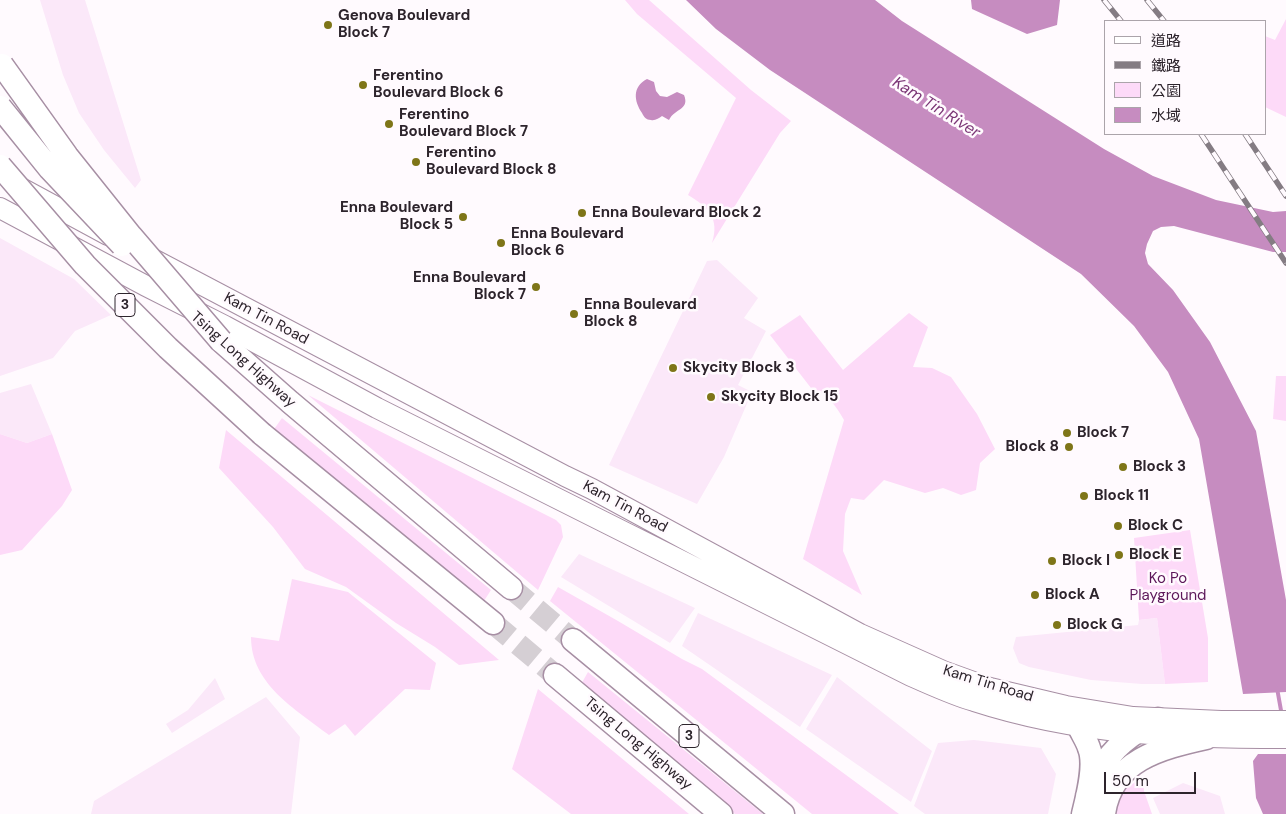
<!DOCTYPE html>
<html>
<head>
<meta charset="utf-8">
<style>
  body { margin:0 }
  #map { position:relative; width:1286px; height:814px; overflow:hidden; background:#fffafe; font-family:"DM Sans","Noto Sans TC",sans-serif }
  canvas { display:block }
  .legend { position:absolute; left:1104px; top:20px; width:162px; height:115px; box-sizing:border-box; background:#fffafe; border:1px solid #aba4aa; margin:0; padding:6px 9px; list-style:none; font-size:15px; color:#2d242c }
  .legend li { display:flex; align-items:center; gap:10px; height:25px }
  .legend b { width:25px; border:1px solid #aba4aa }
  .scale { position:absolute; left:1104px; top:772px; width:92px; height:22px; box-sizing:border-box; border:2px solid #2d242c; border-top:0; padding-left:6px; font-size:15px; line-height:18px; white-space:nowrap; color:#2d242c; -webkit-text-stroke:4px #fffafe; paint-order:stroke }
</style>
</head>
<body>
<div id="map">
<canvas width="1286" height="814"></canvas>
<ul class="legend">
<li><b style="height:6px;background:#fff"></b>道路</li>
<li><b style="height:6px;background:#847c83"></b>鐵路</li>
<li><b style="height:14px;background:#fddaf8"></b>公園</li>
<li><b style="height:14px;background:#c68cc0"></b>水域</li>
</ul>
<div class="scale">50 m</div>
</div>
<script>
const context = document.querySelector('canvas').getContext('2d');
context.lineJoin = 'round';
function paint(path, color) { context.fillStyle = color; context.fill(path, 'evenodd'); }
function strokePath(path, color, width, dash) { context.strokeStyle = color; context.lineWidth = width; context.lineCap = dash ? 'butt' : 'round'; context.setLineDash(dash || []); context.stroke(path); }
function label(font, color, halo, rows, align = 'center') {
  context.font = font + ' "DM Sans",sans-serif'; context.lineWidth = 5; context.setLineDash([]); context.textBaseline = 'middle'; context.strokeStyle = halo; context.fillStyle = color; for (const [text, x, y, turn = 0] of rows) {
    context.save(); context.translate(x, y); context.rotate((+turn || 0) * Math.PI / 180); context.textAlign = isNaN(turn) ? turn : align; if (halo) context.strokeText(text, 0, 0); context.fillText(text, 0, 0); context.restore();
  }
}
const built = new Path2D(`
  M40,0H85L141,180L135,188L104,150L79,113L63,75Z
  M0,238L74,279L111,315L75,331L53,358L0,376Z
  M717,260L758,298L744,318L766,331L738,385L752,392L724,457L697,504L609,465L707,261Z
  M31,384L52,434L27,443L0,434V393Z
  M579,554L695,608L670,643L561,577Z
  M698,613L832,675L800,727L682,646Z
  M1157,618L1165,684H1142L1091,680L1029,667L1019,663L1013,648L1016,637L1138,625L1139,620Z
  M837,677L932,751L911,802L806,729Z
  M215,678L225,699L172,733L166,724L188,710Z
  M266,697L300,737L291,814H91L94,801Z
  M974,740L1041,748L1056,774L1048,814H925L914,806L938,743Z
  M1183,783L1220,796L1225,814H1160L1153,798Z`);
const green = new Path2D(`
  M625,0H649L751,90L791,121L780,133L712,243C720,218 708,207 688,195L736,98L637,14Z
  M1286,19V117L1265,107V36L1275,40Z
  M909,313L928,327L913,367L932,368L951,377L977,414L995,449L980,463L976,490L961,495L943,488L925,493L884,480L864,500L851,498L845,514L843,551L862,595L803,559L844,420C836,406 827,393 811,388L770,335L800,315L843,370Z
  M1276,376H1286V421L1273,419Z
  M308,395L556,520L561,525L563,537L538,590Z
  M282,418L491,590L482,604L272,432Z
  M226,430L499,660L459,665L435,647L396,623L346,587L305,569L273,527L219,468Z
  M0,434L27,443L52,434L72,490L62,506L22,550L0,555Z
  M1190,530L1208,638V682L1165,684L1157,618L1139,620L1134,538Z
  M292,579L348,592L436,663L430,690L405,689L355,736L345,724L329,735C295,709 251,684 251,637L279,641Z
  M558,587L618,621L682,659L702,669L899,814H812L550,601Z
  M588,672L763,814H735L580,686Z
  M538,689L689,814H571L512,769Z
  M1143,777L1144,791L1152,814H1098L1099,806Z`);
const water = new Path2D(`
  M686,0H875L902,21L1104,149L1153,176L1216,200L1273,212L1286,211V252H1273L1174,226L1161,227L1153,231L1147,244L1145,253L1148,264L1173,290L1210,342L1256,431L1286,600V692L1243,694L1199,439L1168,372L1134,326L1081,274L770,70L716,29Z
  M971,0H1060L1057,25L1027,34L972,9Z
  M647,79L654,82L656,91L660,96L667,97L677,92L684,95C690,110 675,108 669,120L662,116C659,118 655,121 651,120C646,120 644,117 642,113C634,101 632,87 647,79Z
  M1258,754H1286V814H1263L1256,798L1253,761Z`);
const stream = new Path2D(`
  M1277,688L1282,716`);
const highwayTunnel = new Path2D(`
  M511,588L573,640
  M493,623L555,675`);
const primary = new Path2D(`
  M21,188L108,235
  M0,208L146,286L225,326L377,408L911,676C932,685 953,695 974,701C1079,735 1177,738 1286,738
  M151,258L565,476L592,489L860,634L943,671L990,688L1066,706L1133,717L1221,721H1286`);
const highway = new Path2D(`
  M221,341L290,402L511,588
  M262,434L493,623
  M573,640L783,814
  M555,675L721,814
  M1079,727C1082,734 1087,741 1089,748C1096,765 1087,797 1083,814
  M1087,796C1093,784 1099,772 1106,761C1119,742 1139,730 1158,719
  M1104,814C1111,760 1161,748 1206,738`);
const rail = new Path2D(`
  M1104,0L1121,21
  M1147,0L1164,21
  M1201,134L1286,263
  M1245,134L1286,196`);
const highwayBridge = new Path2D(`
  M2,65L67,156L131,236L221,341
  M0,107L50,169L122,245
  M0,166L85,265L168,348L262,434`);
const markers = [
  [328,25,5,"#7e7518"],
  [363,85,5,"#7e7518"],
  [389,124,5,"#7e7518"],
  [416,162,5,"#7e7518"],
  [582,213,5,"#7e7518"],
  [463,217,5,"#7e7518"],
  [501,243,5,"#7e7518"],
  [536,287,5,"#7e7518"],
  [574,314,5,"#7e7518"],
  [673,368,5,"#7e7518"],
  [711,397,5,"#7e7518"],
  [1067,433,5,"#7e7518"],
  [1069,447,5,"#7e7518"],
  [1123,467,5,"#7e7518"],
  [1084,496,5,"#7e7518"],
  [1118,526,5,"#7e7518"],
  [1119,555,5,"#7e7518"],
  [1052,561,5,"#7e7518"],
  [1035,595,5,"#7e7518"],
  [1057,625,5,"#7e7518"]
];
const shields = [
  [125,305,20],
  [689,736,20]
];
const shieldNames = [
  ["3",125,305],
  ["3",689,736]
];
const poiNames = [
  ["Genova Boulevard",338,16],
  ["Block 7",338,33],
  ["Ferentino",373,76],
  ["Boulevard Block 6",373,93],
  ["Ferentino",399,115],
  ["Boulevard Block 7",399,132],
  ["Ferentino",426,153],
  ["Boulevard Block 8",426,170],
  ["Enna Boulevard",453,208,"right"],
  ["Block 5",453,225,"right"],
  ["Enna Boulevard Block 2",592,213],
  ["Enna Boulevard",511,234],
  ["Block 6",511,251],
  ["Enna Boulevard",526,278,"right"],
  ["Block 7",526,295,"right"],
  ["Enna Boulevard",584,305],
  ["Block 8",584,322],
  ["Skycity Block 3",683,368],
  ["Skycity Block 15",721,397],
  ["Block 7",1077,433],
  ["Block 8",1059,447,"right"],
  ["Block 3",1133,467],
  ["Block 11",1094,496],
  ["Block C",1128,526],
  ["Block E",1129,555],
  ["Block I",1062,561],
  ["Block A",1045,595],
  ["Block G",1067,625]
];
const streetNames = [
  ["Kam Tin Road",266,319,28],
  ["Tsing Long Highway",243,360,42],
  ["Kam Tin Road",625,507,28],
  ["Kam Tin Road",988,684,17],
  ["Tsing Long Highway",638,744,40]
];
const parkNames = [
  ["Ko Po",1168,579],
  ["Playground",1168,596]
];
const waterNames = [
  ["Kam Tin River",936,108,32]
];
paint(built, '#fbe8f9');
paint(green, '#fddaf8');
paint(water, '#c68cc0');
strokePath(stream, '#c68cc0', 4);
strokePath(highwayTunnel, '#d5cfd4', 22, [22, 11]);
strokePath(primary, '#a78fa4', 22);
strokePath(highway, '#a78fa4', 25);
strokePath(primary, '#fff', 20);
strokePath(highway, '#fff', 22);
strokePath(rail, '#847c83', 5.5);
strokePath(rail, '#fffafe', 4, [11]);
strokePath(highwayBridge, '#a78fa4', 25, []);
strokePath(highwayBridge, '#fff', 22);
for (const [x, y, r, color] of markers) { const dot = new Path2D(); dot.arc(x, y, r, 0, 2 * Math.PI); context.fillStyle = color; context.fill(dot); strokePath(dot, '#fffafe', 2); }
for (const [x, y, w] of shields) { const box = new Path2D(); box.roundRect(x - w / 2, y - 11.5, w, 23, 4); context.fillStyle = '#fffafe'; context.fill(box); strokePath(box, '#2d242c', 1); }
label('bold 14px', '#2d242c', null, shieldNames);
label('bold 15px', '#2d242c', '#fffafe', poiNames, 'left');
label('15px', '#2d242c', '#fffafe', streetNames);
label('15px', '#5c1759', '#fffafe', parkNames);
label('italic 16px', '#7b3676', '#fffafe', waterNames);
</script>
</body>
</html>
